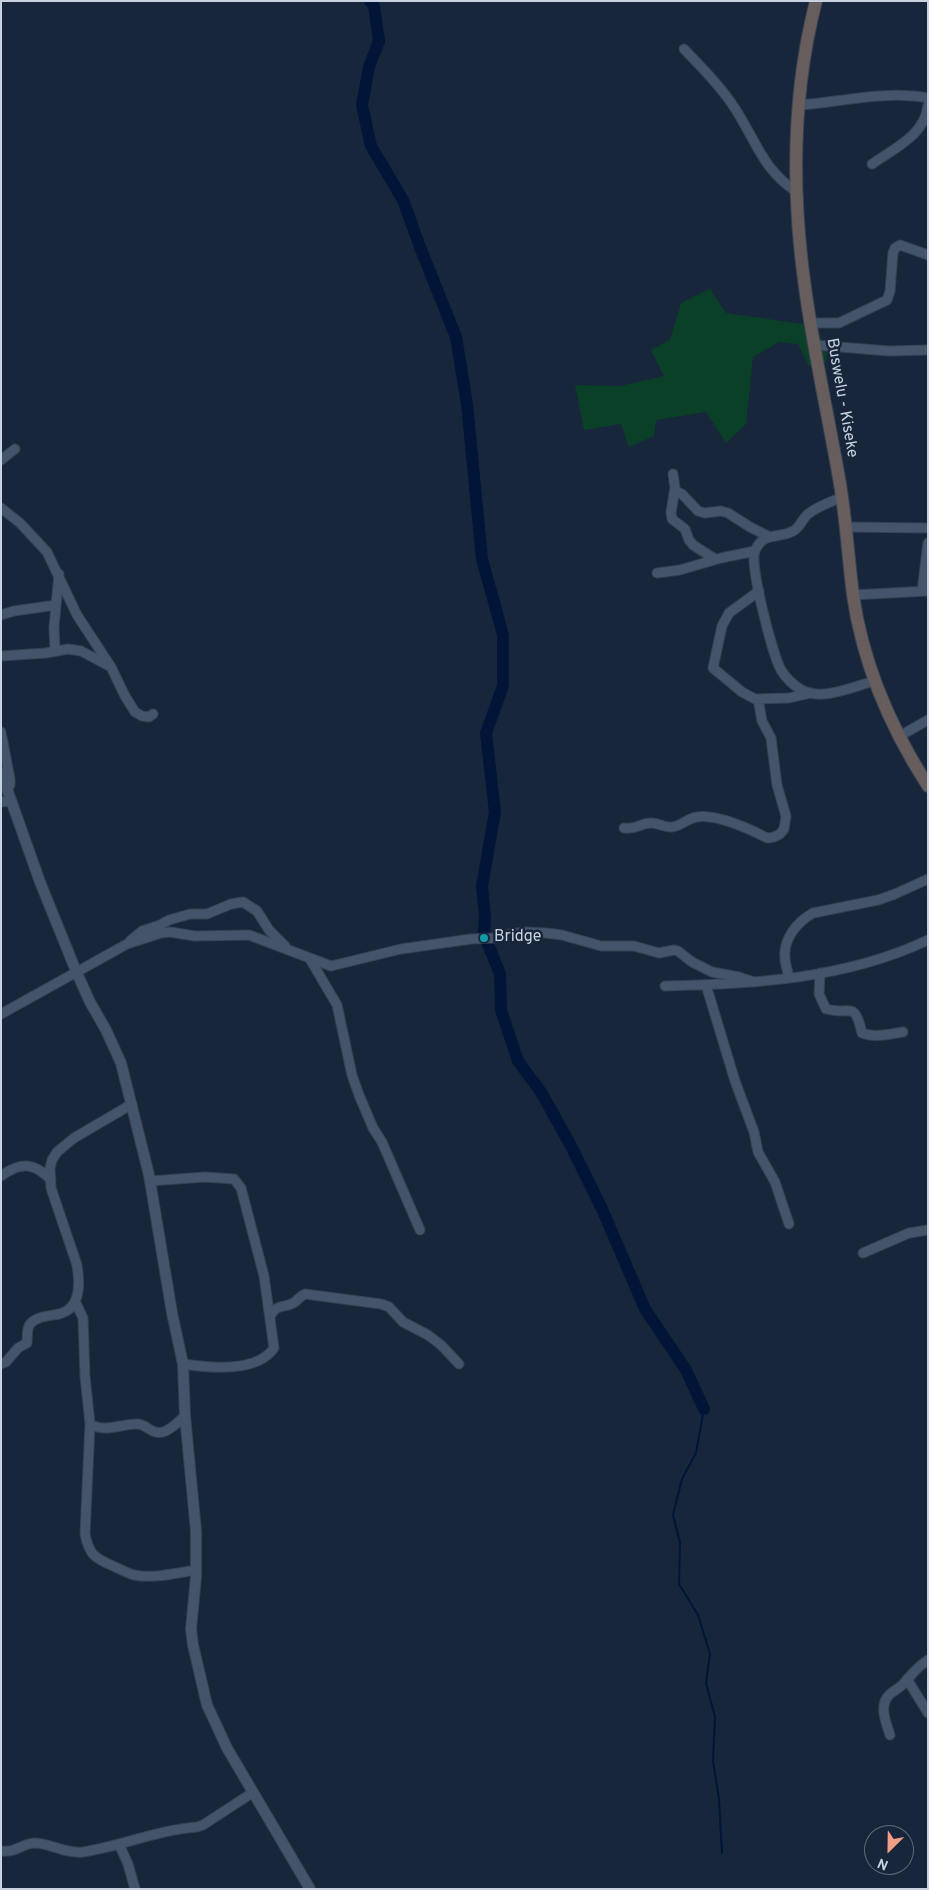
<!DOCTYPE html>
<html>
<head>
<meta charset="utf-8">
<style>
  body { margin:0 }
  #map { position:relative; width:929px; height:1890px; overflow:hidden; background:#18263b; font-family:Overpass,sans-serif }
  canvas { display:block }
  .frame { position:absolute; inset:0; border:2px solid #c9d2e0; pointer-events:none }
  .north { position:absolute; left:864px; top:1825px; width:50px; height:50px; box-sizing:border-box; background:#18263b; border:1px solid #5f6b7d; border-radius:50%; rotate:203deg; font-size:14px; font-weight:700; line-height:20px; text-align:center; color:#c9d2e0 }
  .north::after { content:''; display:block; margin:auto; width:18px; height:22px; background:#f39f86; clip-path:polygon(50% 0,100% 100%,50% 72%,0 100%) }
</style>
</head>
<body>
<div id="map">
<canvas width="929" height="1890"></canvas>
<div class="frame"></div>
<div class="north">N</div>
</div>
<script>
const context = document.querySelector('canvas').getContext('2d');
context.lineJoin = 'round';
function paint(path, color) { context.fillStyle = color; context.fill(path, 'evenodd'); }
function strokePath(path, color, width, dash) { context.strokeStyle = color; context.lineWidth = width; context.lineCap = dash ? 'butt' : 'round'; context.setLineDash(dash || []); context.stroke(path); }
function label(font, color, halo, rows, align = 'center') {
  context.font = font + ' Overpass,sans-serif'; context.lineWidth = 5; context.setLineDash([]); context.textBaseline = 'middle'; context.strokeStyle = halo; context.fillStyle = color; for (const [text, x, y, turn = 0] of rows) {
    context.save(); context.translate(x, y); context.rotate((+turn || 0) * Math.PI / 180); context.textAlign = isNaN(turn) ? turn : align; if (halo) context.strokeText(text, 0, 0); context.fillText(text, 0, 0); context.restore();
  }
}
const green = new Path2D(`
  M710,289L726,313L817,326L827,353L826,362L809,366L798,344L779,342L753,357L746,424L726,443L706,412L656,420L654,436L629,447L621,424L584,430L575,385L620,386L664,376L651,350L670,340L681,303Z`);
const stream = new Path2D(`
  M704,1409L696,1453L682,1479L673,1515L680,1543L679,1584L698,1615L710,1654L706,1683L715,1717L713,1761L719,1799L722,1853`);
const river = new Path2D(`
  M370,1L374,6L379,41L369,67L362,105L371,146L403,200L420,247L456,337L467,404L482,559L503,635V686L486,733L495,812L482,886L485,917L484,934L500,974L501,1010L518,1061L541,1092L571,1146L602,1209L645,1309L686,1370L704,1409`);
const minor = new Path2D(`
  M684,49C701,67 718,83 732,104C755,137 761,169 797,192
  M799,105C842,102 884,90 928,98
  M872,164C895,148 925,135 928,105
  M810,323H839L887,300L890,291L893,253L895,248L900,245L928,255
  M815,345L889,351L928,350
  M1,460L15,449
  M673,474L675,488L671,512L672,519L685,529L689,540L693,545L715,559
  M675,491L682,494L698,511L705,513L721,511L728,513L750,527L770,537
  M842,497C831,502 818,506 808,514C802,519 800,528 793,531C779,539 763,531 755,551C749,565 773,656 781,670C786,678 792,684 800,689C821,702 852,687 874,681
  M1,508L20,523L47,552L77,615L111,667L125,696L135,712L142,716L149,717L153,714
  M846,527L928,528
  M657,573L680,570L721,558L755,551
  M759,591L729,613L722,626L713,668L742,692L755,699L789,698L811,693
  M922,591L928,543
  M853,595L928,591
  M1,615L14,611L56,605
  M55,651L54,627L59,574
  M1,656L46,653L68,649L81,651L111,667
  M1,732L10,779V785L7,789
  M898,737L928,720
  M1,802L11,801
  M624,828C636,830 639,824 650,823C657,822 664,828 672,827C681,826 688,818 697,817C717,814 750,829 767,838L774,837L780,834L784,829L786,816L777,785L771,738L762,721L758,699
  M130,941L142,931L160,925L169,920L190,914H207L231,904L243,902L257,911L269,930L285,946
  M310,959L337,1005L352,1075L359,1095L373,1128L382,1142L420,1230
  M820,973L819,994L826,1009C851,1016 854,999 862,1033C874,1038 890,1034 903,1032
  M789,978C788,971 785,965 785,958C783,939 797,922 813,913L878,900L895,894L928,879
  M706,985L735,1081L754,1132L758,1152L775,1182L789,1224
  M665,986C754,984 846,979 928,940
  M1,1014L127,944L161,933L170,932L195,936L249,935L331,966L401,949L471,939L494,938L509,934L525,932L546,933L562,935L601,946H634L659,953L674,950L678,951L692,962L712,972L739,977L754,982
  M1,1176C21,1161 35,1163 51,1180
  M150,1181L205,1177L234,1179L241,1188L264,1276L274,1348C257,1373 210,1368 183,1364
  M863,1253L909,1233L928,1230
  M75,1301L83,1318L85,1376L90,1424L85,1534C89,1554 94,1558 113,1566C120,1569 127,1573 134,1575C154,1579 176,1573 196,1570
  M270,1316C277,1303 284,1309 295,1302C298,1299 301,1296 305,1294L381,1304L389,1307L403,1322L428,1335L441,1345L459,1364
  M1,1364L6,1362L18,1348L27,1343C28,1337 26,1330 30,1324C37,1316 49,1316 59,1314C81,1309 80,1283 77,1265L51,1188L50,1168L52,1160L57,1152L74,1138L132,1104
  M90,1424C105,1433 121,1424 137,1424C147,1424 151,1435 163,1432C171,1430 179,1421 185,1416
  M907,1679L928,1713
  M890,1735C886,1722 878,1705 890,1694C895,1690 901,1687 905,1682C913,1673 918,1666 928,1660
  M119,1844L128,1864L135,1889
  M1,1851C16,1853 21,1844 34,1843C51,1843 64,1854 83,1852C122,1846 157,1830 197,1827L203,1825L252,1793`);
const tertiary = new Path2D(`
  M1,772L40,882L76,971L90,1002L106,1030L121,1063L149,1175L172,1313L183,1364L185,1416L196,1531V1577L191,1629L193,1645L207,1705L227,1748L310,1889`);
const secondary = new Path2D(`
  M816,1C795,83 792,171 801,255C809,330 826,404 839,478C846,517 848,556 853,595C863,665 890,727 928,786`);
const markers = [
  [484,938,5,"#0f9aa8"]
];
const streetNames = [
  ["Buswelu - Kiseke",841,398,80]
];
const poiNames = [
  ["Bridge",494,938]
];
paint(green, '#0a4027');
strokePath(stream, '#001538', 2);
strokePath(river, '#001538', 12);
strokePath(minor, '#364253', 11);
strokePath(tertiary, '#364253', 12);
strokePath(secondary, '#364253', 14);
strokePath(minor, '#44546b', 9);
strokePath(tertiary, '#44546b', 10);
strokePath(secondary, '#685d5d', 12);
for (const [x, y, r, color] of markers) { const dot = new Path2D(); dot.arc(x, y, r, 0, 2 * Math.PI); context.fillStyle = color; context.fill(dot); strokePath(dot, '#18263b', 2); }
label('16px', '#c9d2e0', '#18263b', streetNames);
label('16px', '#c9d2e0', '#18263b', poiNames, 'left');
</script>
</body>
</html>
